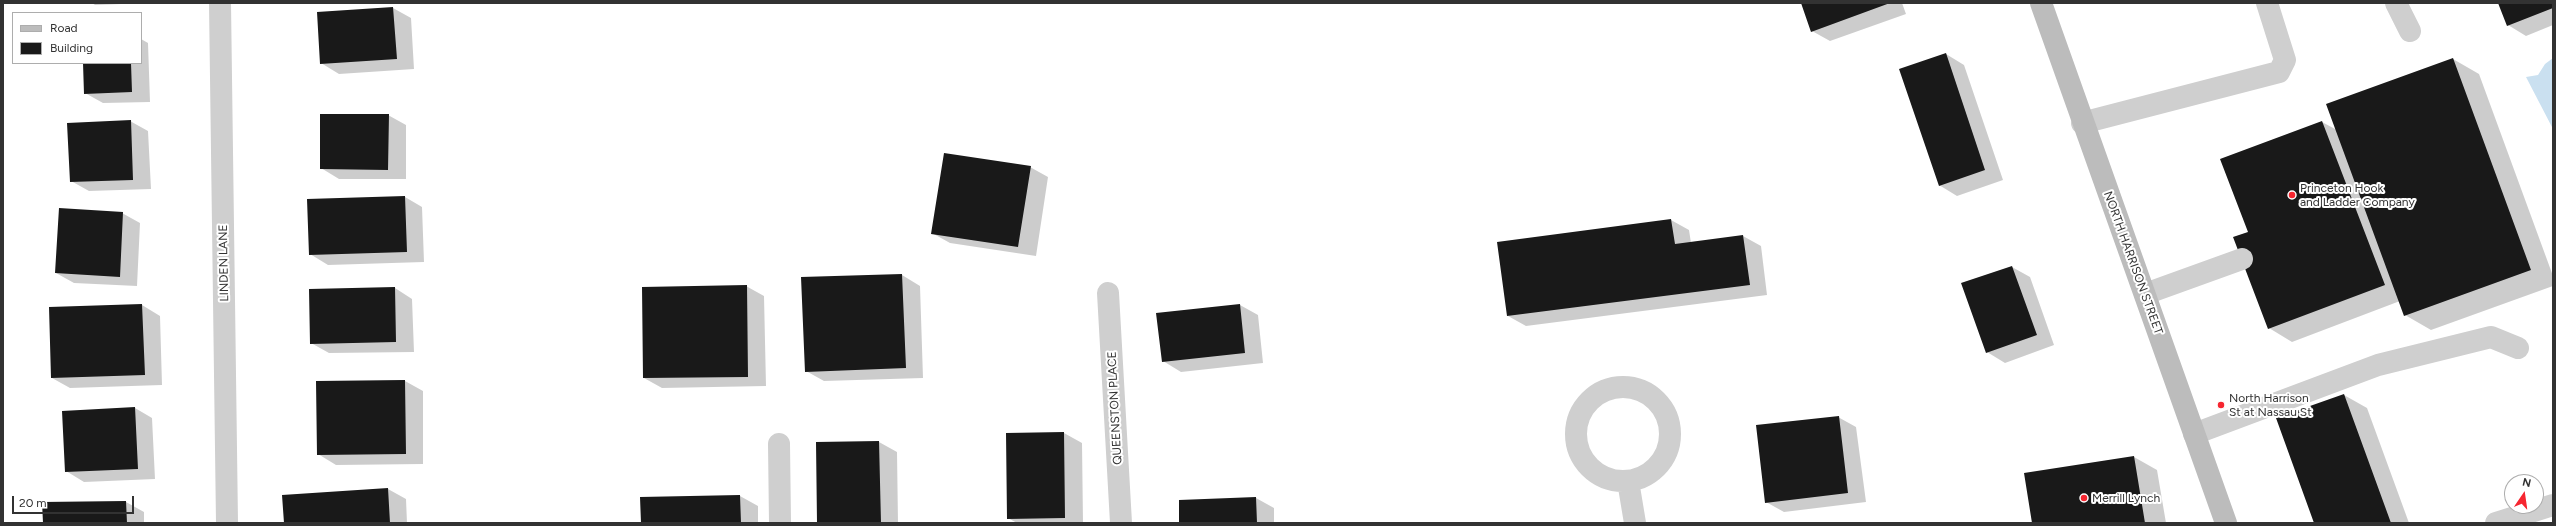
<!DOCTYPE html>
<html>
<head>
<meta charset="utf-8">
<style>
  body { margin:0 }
  #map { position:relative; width:2556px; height:526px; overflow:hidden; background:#fff; font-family:Figtree,sans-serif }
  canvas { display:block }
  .frame { position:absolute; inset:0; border:4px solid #323232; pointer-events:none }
  .legend { position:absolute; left:12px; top:12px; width:130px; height:52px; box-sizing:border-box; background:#fff; border:1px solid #adadad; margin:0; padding:5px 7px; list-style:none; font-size:12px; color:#323232 }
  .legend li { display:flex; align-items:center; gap:8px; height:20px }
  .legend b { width:20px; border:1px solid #adadad }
  .north { position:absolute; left:2504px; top:474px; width:40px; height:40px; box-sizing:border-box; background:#fff; border:1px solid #adadad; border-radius:50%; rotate:13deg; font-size:11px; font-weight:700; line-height:16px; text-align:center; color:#323232 }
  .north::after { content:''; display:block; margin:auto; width:14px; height:18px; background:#f62630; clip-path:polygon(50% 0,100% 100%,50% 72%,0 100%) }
  .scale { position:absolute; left:12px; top:496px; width:122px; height:18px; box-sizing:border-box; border:2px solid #323232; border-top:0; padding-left:5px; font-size:12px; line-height:14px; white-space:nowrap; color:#323232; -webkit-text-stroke:3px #fff; paint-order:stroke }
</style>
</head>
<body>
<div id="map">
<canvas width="2556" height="526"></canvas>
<div class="frame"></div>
<ul class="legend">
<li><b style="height:5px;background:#bcbcbc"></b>Road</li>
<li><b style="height:11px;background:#191919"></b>Building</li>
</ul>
<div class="north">N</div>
<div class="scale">20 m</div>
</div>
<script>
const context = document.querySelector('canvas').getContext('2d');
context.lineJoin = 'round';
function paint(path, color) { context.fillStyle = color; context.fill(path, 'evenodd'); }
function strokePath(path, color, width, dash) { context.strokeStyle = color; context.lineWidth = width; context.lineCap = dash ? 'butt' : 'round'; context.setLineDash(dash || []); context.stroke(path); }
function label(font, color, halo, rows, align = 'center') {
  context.font = font + ' Figtree,sans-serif'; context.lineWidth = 4; context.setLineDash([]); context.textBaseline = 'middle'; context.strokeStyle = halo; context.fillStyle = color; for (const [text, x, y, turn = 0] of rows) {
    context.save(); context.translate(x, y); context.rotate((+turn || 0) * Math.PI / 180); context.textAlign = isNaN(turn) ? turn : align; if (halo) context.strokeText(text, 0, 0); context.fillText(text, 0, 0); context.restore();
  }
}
const water = new Path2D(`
  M2553,58V129L2526,77L2538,75L2545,64Z`);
const shadow = new Path2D(`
  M92,3H148L95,5Z
  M1802,3H1902L1906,14L1830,41L1812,31Z
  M2499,3H2553V25L2526,36L2508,25Z
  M393,8L411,18L414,69L339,74L321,63L318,13Z
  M141,39L148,43L150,102L103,103L85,93L84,63H141Z
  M1946,54L1964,65L2003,180L1957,196L1939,185Z
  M2453,59L2479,74L2553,276V286L2431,330L2405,315L2400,301L2292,342L2269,328L2249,232L2322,122L2337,130Z
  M388,115L406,125V179H339L321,168Z
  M130,121L148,131L151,189L89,191L71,181Z
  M1030,167L1048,177L1036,256L950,243L932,233Z
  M405,197L422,207L424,262L328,265L310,254Z
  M122,213L140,223L137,286L74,283L56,273Z
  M1671,220L1689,230L1691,243L1743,236L1761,246L1767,295L1526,326L1508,316Z
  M2012,267L2030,277L2054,345L2005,363L1987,352L1963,284Z
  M902,275L920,286L923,378L824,381L806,371Z
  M746,286L764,296L766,386L662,388L644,378Z
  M395,288L412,299L414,352L329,353L311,343Z
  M142,305L160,316L162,385L70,388L52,378L50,308Z
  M1240,305L1258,315L1263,363L1181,372L1163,361Z
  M405,381L423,391V464L336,465L318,454Z
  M2344,395L2367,408L2409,523H2315Z
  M135,408L152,418L155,479L84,482L66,471Z
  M1838,417L1856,427L1866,502L1784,512L1766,502Z
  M1064,433L1082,443L1083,523H1017L1008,518Z
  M879,442L897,452L898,523H818Z
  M2134,457L2157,470L2166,523H2033L2025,474Z
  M388,489L406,499L407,523H285Z
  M740,496L758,506V523H642Z
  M1256,498L1274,508V523H1180Z
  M126,502L144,512V523H44Z`);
const building = new Path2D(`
  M1801,3H1890L1811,32Z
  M2498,3H2553V8L2507,26Z
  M393,7L397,59L320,64L317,12Z
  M1946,53L1985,170L1939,186L1899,69Z
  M2453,58L2531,270L2404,316L2326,104Z
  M83,63H131L132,92L84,94Z
  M320,114H389L388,170L320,169Z
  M131,120L133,180L70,182L67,123Z
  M2322,121L2385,285L2268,329L2233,237L2248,232L2220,159Z
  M944,153L1031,166L1018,247L931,234Z
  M405,196L407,252L309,255L307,199Z
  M59,208L123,212L120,277L55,273Z
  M1671,219L1675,244L1743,235L1750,285L1507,316L1497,242Z
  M2012,266L2037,335L1986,353L1961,283Z
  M902,274L906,368L805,372L801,277Z
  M747,285L748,377L643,378L642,287Z
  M395,287L396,342L310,344L309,289Z
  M142,304L145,375L51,378L49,307Z
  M1240,304L1245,353L1162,362L1156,313Z
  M405,380L406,454L317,455L316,381Z
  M2344,394L2391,523H2314L2276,418Z
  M135,407L138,469L65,472L62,411Z
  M1839,416L1848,493L1765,503L1756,425Z
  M1064,432L1065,518L1007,519L1006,433Z
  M879,441L881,523H817L816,442Z
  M2134,456L2145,523H2032L2024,473Z
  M388,488L390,523H284L282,495Z
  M740,495L741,523H641L640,497Z
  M1256,497L1257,523H1179V500Z
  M126,501L127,523H43L42,502Z`);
const lane = new Path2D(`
  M2396,3L2410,31
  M2082,123L2279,72L2285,60L2267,3
  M2145,294L2242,259
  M2194,434L2378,365L2491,337L2518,348
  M2496,523L2553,505`);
const street = new Path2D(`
  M220,3L227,523
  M1108,293L1121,523
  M1576 434a47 47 0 1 1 94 0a47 47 0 1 1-94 0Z
  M779,444L780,523
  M1628,481L1635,523`);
const secondary = new Path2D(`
  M2041,3L2226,523`);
const markers = [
  [2292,195,4,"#f62630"],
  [2221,405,4,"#f62630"],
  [2084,498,4,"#f62630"]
];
const poiNames = [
  ["Princeton Hook",2300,188],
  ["and Ladder Company",2300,202],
  ["North Harrison",2229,398],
  ["St at Nassau St",2229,412],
  ["Merrill Lynch",2092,498]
];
const streetNames = [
  ["LINDEN LANE",224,263,-91],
  ["NORTH HARRISON STREET",2133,263,70],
  ["QUEENSTON PLACE",1115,408,-93]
];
paint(water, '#cae0f0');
paint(shadow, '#0003');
paint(building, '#191919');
strokePath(lane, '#cfcfcf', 22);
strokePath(street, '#cfcfcf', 22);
strokePath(secondary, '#bcbcbc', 22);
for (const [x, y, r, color] of markers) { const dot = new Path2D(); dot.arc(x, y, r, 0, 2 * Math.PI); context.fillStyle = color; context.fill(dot); strokePath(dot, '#fff', 1.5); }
label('12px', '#323232', '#fff', poiNames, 'left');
label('12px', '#323232', '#fff', streetNames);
</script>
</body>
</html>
